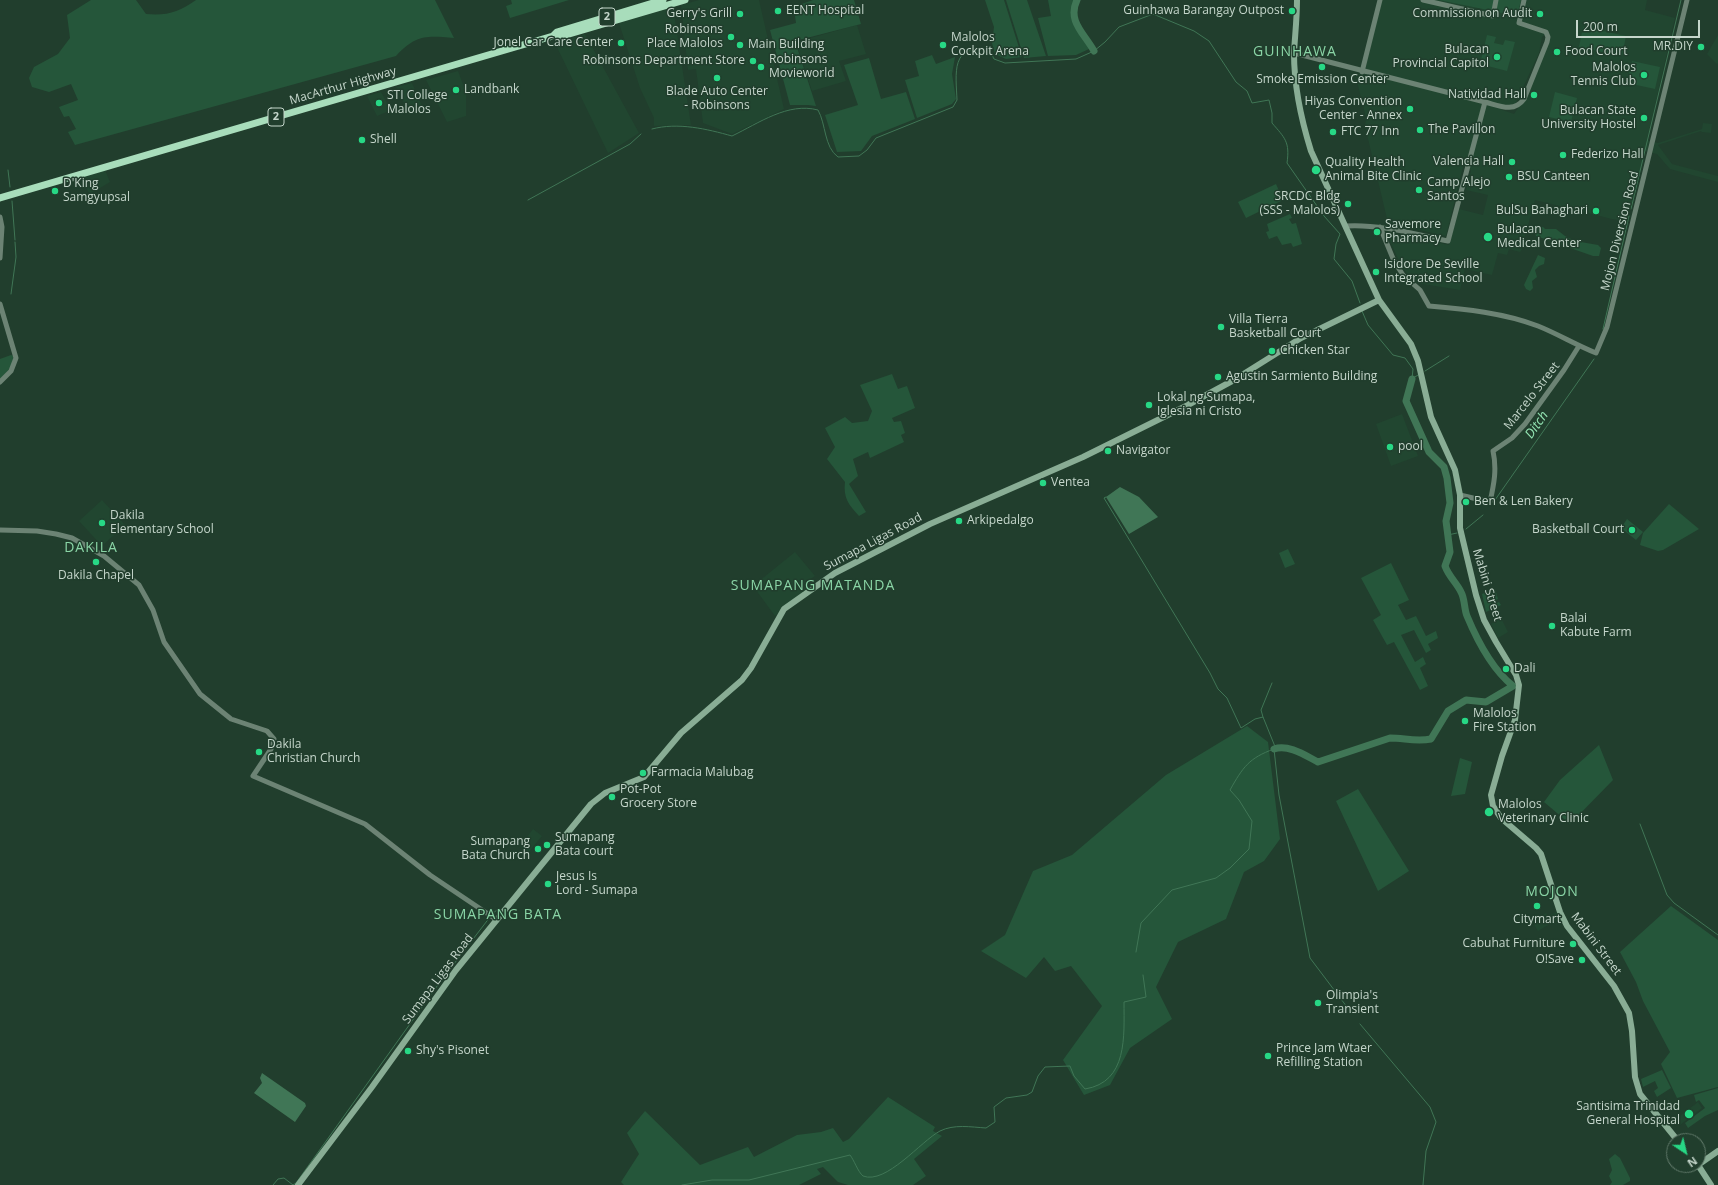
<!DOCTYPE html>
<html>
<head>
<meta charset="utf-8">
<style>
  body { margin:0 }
  #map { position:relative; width:1718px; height:1185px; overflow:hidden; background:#213e2d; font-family:"Open Sans",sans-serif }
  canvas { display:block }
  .north { position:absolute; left:1666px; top:1133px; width:40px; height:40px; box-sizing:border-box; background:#213e2d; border:1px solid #637b6c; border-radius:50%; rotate:145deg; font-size:11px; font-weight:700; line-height:16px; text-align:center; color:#c5d6cb }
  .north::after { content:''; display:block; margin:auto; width:14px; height:18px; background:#27d885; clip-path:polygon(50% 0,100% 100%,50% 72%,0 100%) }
  .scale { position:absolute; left:1576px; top:20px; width:124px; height:18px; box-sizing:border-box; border:2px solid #c5d6cb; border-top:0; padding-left:5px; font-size:12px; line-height:14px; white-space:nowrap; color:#c5d6cb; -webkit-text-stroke:3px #213e2d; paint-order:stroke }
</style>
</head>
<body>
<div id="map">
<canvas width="1718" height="1185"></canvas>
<div class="north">N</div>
<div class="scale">200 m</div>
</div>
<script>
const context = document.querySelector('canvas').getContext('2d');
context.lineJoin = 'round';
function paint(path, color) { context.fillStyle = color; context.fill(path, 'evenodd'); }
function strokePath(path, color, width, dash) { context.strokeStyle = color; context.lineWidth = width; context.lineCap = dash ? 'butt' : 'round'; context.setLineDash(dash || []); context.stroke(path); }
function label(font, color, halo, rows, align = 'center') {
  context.font = font + ' "Open Sans",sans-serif'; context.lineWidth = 3; context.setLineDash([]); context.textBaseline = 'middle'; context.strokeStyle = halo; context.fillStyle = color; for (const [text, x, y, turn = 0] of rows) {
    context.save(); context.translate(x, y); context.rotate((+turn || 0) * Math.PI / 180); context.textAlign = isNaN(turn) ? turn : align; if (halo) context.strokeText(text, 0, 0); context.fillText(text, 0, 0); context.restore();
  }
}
const built = new Path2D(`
  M699,0H759L784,109L732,134L703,123L696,69L688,70L681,5Z
  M1381,0H1647L1645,10L1675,18L1647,140L1658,143L1702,129L1703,123L1712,124L1711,133L1702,132L1701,131L1658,145L1672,164L1718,176V182L1670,169L1657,154L1645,151L1627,221L1612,219L1535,200L1524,240L1527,243L1520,252L1509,249L1507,255L1498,253L1492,275L1465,269L1460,290L1417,283L1406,272L1399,261L1386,232L1449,245L1459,209L1483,215L1488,195L1466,190L1471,171L1465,158L1446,236L1388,223L1365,126L1366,118L1355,73L1364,75ZM1549,31L1548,38L1520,105L1514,114L1502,110L1503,106L1514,107L1539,53L1542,37Z
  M673,7L691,125L654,126V118L640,88L619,23Z
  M857,25L866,54L839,61L846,81L812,91L796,42Z
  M585,34L639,133L608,153L555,43Z
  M1718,35V63L1717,64L1707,54Z
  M458,71L466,92V116L447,122L426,80Z
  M412,83L422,106L409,113L396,87Z
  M381,92L391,110L377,116L367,96Z
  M105,170L110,182L90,194L80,179Z
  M1402,414L1418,456L1391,466L1376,424Z
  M102,500L125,525L102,546L79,521Z
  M795,552L815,576L806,582L810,588L791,601L775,616L753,586Z
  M1501,618L1508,632L1498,638L1491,624Z
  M533,829L542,836L528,853L520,846Z
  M1557,912L1560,918L1538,931L1532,921L1546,913L1548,916Z
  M1698,1102L1702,1108L1680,1125L1676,1119Z`);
const green = new Path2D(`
  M91,0H136L146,14C167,16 179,12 196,0H435L454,38C426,36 417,34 396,56L75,145L68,132L76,129L69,116L64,117L59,107L78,100L71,84L49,92L32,87L29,78L34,67L58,54L70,38L67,15Z
  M511,0H569L510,18L506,6L512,4Z
  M813,0H854L861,24L795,41L816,106L808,105H790L770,30L796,23L795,16L798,15L796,6Z
  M985,0H1004L1022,57L1006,59L995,54L992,43L994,27Z
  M1006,0H1027L1046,56L1024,58Z
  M1048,0H1075L1073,5L1072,20L1084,36L1089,49L1076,55L1048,56L1038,18L1051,16Z
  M1439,0H1521L1517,16Z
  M1583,27L1626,36L1622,56L1579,47Z
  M1487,35L1496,37L1494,43L1503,45L1505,40L1515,42L1507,71L1480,64Z
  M932,55L936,64L955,57L952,74L956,99L952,104L917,118L905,80L919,76L915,61Z
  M869,58L881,99L906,92L915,119L872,136L861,151L837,152L825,115L858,105L844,65Z
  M1632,61L1660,67L1655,89L1627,83Z
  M1555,92L1577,98L1571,122L1549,117Z
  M1276,184L1283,200L1246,218L1238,202Z
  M1290,214L1292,218L1289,219L1292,224L1296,223L1302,244L1293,247L1291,243L1282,245L1277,236L1269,239L1266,232L1269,231L1267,224Z
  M1543,227L1545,229H1556L1565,236L1575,241L1598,245L1601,248L1599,256H1593L1536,236L1535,232L1538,228Z
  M1538,255L1545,258L1544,264L1539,266L1535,270L1537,277L1532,281L1533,288L1530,291L1526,289L1524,285Z
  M11,355L14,356L11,367L0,380V359Z
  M892,374L898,389L907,386L915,408L892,418L894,422L901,421L905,433L901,435L904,442L870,458L868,452L853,459L858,476L849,484L866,512L859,516C849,505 843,498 845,482L827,459L835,447L825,428L845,417L852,423L868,421L872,411L860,385Z
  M1669,504L1699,529L1663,550L1658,551L1640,545L1643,533Z
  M1627,519L1643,532L1636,540L1621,528Z
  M1288,549L1295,564L1285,568L1279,553Z
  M1391,563L1409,600L1398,605L1406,620L1416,616L1426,636L1436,631L1438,638L1428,644L1431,650L1426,653L1414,630L1401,635L1415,662L1423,657L1426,664L1420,668L1428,686L1420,690L1394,642L1387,645L1373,620L1381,615L1361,578Z
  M1495,589L1498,599L1491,602L1492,605L1499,602L1501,605L1486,612L1482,594Z
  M1247,726L1268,742L1280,839L1264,861L1244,872L1226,919L1178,942L1156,987L1172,1019L1130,1048L1110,1085L1084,1095L1063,1060L1102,1006L1071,966L1055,971L1044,957L1026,978L981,951L1005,935L1033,871L1072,855L1166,775Z
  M1599,745L1613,780L1570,824L1544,802L1560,780Z
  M1460,758L1472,762L1465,794L1451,796Z
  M1358,789L1409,871L1378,891L1336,801Z
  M1671,906L1718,940V1087L1677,1098L1661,1064L1670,1052L1643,1001L1636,982L1620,952Z
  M1662,1070L1671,1088L1657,1097L1654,1091L1658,1088L1655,1081L1643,1087L1641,1079Z
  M1718,1088V1110L1705,1116L1688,1128L1685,1123L1705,1108L1699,1100L1696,1102L1694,1095Z
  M888,1097L935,1127L933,1131L942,1136L914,1159L926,1176L913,1185H848L838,1182L823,1167L817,1169L821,1174L799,1185H624L621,1182L639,1154L627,1133L645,1111L700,1165L748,1147L754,1157L797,1135L821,1132L833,1128L843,1142L849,1139Z
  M1615,1154L1620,1158L1630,1178V1181L1623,1185H1610L1612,1182L1609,1176L1612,1170L1609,1159Z`);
const water = new Path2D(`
  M1120,487L1139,497L1158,517L1129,534L1106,497Z
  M262,1073L305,1103L306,1106L295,1122L254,1093L262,1083L260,1078Z`);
const stream = new Path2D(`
  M652,129C678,122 707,129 732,136C759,123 788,102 818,110C826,124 824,147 838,157L859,156L867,150L876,138L953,107L957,100C956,74 950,42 990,51L994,59L1005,63L1076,59L1094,51L1105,42L1119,27L1153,14L1194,31L1209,41L1236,82L1247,91L1252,103L1269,100L1272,113V123C1285,138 1290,142 1287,163L1324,216L1340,234L1336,244L1334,259L1352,281L1360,303
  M8,170L10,187
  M528,200L630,144L641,134
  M12,201L15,240
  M1631,209L1681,0
  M11,294L16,257L15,242
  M1362,311L1368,325L1393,355L1405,358L1413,369L1412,379
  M1603,329L1629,216
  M1425,371L1449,356
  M1412,379L1418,375
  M1106,497L1104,498L1210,673L1218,689L1227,698L1241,728L1255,719L1263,717L1276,749
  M1495,500L1594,359
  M1466,529L1483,515
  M1448,535L1457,533
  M1263,717L1261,710L1272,683
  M1640,824L1667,895L1674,903L1718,935
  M491,915L498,909
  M1136,952L1141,923L1172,890L1216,878L1230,868L1249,849L1252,821L1239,800L1230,790C1243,767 1249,758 1274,749L1279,795L1310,958L1347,1007
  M1360,1024L1430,1107L1436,1122L1426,1151L1423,1185
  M273,1185L278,1179L284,1178L293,1185L296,1183L440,982L490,917
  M682,1185L712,1180H749L850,1155C854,1160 858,1172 863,1176C886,1185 921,1141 940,1131C954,1124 971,1127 986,1128L995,1122L994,1107L1006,1098L1027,1095L1032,1092L1038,1076L1045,1067L1070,1066L1074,1076L1085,1089C1128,1082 1124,1036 1124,1002L1146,997L1143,975`);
const river = new Path2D(`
  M1077,0C1067,21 1084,33 1094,51
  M1274,749C1289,744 1306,756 1318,762L1390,738C1404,738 1416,742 1431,739L1448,711L1466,700L1486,702L1513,686C1493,670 1477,640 1467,616C1464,609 1465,599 1461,592C1457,583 1449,577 1445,566L1450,552L1446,521L1450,503L1447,478L1444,467L1429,452L1406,401L1412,379`);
const tertiary = new Path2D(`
  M1423,0L1493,16L1496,0
  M1294,53L1485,102L1448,241C1414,234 1380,224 1346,226
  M1362,72L1380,0
  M1485,102C1500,106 1514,113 1524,99L1547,42L1548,37L1546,32L1519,23L1524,0
  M0,217L2,227L0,258
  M1380,227L1394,261L1403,275L1420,290L1429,306C1465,309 1504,313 1538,326C1558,334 1576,345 1596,353L1607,327L1687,0
  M0,304L16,358L11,371L0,382
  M1460,495L1490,502C1494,484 1497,469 1493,451L1512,438L1525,424L1564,370L1579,346
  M0,530L37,531L56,534L72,538L104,556L139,585L153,610L164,642L200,694L231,719L267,731L274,739L271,749L253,776L365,824L430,875L497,920`);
const secondary = new Path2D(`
  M1297,0C1297,18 1295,35 1294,53C1294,87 1301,119 1311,151L1379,300L1411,344L1418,361L1431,417L1455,470L1460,495V528L1476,595L1484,620L1496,642L1516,675L1519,685L1515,720L1502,756L1491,795L1493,806L1501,818L1536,848L1541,854L1560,912L1567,926L1614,986L1629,1013L1632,1031L1635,1077L1640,1094L1678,1141
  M298,1185L372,1087L456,970L591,804L605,793L644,777L681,733L742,680L751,668L784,609L835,573L930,524L1083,457L1186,406L1234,380L1301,338L1379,300
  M1711,1185L1698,1165L1718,1151`);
const trunk = new Path2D(`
  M553,36L557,32L663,0
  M0,198L553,36L559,37L685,0`);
const markers = [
  [778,11,4,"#27d885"],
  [1292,11,4,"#27d885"],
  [740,14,4,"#27d885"],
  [1540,14,4,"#27d885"],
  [731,37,4,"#27d885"],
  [621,43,4,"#27d885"],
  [740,45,4,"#27d885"],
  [943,45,4,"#27d885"],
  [1701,47,4,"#27d885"],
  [1557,52,4,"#27d885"],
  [1497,57,4,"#27d885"],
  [753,61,4,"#27d885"],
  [761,67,4,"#27d885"],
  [1322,67,4,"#27d885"],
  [1644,75,4,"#27d885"],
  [717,78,4,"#27d885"],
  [456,90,4,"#27d885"],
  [1534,95,4,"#27d885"],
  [379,103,4,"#27d885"],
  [1410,109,4,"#27d885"],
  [1644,118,4,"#27d885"],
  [1420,130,4,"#27d885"],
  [1333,132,4,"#27d885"],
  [362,140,4,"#27d885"],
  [1563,155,4,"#27d885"],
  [1512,162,4,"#27d885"],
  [1316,170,5,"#27d885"],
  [1509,177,4,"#27d885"],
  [1419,190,4,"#27d885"],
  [55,191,4,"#27d885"],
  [1348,204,4,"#27d885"],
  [1596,211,4,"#27d885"],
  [1377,232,4,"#27d885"],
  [1488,237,5,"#27d885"],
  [1376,272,4,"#27d885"],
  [1221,327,4,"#27d885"],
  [1272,351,4,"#27d885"],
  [1218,377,4,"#27d885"],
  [1149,405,4,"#27d885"],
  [1390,447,4,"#27d885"],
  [1108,451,4,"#27d885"],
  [1043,483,4,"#27d885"],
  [1466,502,4,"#27d885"],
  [959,521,4,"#27d885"],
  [102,523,4,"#27d885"],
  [1632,530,4,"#27d885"],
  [96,562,4,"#27d885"],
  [1552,626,4,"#27d885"],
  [1506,669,4,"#27d885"],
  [1465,721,4,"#27d885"],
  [259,752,4,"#27d885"],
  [643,773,4,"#27d885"],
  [612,797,4,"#27d885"],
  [1489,812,5,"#27d885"],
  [547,845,4,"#27d885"],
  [538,849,4,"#27d885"],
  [548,884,4,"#27d885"],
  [1537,906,4,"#27d885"],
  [1573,944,4,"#27d885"],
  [1582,960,4,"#27d885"],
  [1318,1003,4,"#27d885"],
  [408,1051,4,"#27d885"],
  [1268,1056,4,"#27d885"],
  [1689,1114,5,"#27d885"]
];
const shields = [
  [607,17,16],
  [276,117,16]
];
const shieldNames = [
  ["2",607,17],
  ["2",276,117]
];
const poiNames = [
  ["EENT Hospital",786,11],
  ["Guinhawa Barangay Outpost",1284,11,"right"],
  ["Gerry's Grill",732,14,"right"],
  ["Commission on Audit",1532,14,"right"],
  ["Robinsons",723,30,"right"],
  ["Place Malolos",723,44,"right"],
  ["Malolos",951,38],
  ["Cockpit Arena",951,52],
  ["Jonel Car Care Center",613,43,"right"],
  ["Main Building",748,45],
  ["MR.DIY",1693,47,"right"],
  ["Bulacan",1489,50,"right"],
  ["Provincial Capitol",1489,64,"right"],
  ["Food Court",1565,52],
  ["Robinsons",769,60],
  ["Movieworld",769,74],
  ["Robinsons Department Store",745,61,"right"],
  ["Malolos",1636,68,"right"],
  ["Tennis Club",1636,82,"right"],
  ["Smoke Emission Center",1322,80,"center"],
  ["Landbank",464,90],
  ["Blade Auto Center",717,92,"center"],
  ["- Robinsons",717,106,"center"],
  ["Natividad Hall",1526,95,"right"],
  ["STI College",387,96],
  ["Malolos",387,110],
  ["Hiyas Convention",1402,102,"right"],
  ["Center - Annex",1402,116,"right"],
  ["Bulacan State",1636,111,"right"],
  ["University Hostel",1636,125,"right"],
  ["The Pavillon",1428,130],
  ["FTC 77 Inn",1341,132],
  ["Shell",370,140],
  ["Federizo Hall",1571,155],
  ["Valencia Hall",1504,162,"right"],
  ["Quality Health",1325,163],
  ["Animal Bite Clinic",1325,177],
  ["BSU Canteen",1517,177],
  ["Camp Alejo",1427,183],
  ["Santos",1427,197],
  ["D'King",63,184],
  ["Samgyupsal",63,198],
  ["SRCDC Bldg",1340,197,"right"],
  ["(SSS - Malolos)",1340,211,"right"],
  ["BulSu Bahaghari",1588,211,"right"],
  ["Savemore",1385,225],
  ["Pharmacy",1385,239],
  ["Bulacan",1497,230],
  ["Medical Center",1497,244],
  ["Isidore De Seville",1384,265],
  ["Integrated School",1384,279],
  ["Villa Tierra",1229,320],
  ["Basketball Court",1229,334],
  ["Chicken Star",1280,351],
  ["Agustin Sarmiento Building",1226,377],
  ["Lokal ng Sumapa,",1157,398],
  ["Iglesia ni Cristo",1157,412],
  ["pool",1398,447],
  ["Navigator",1116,451],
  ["Ventea",1051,483],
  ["Ben & Len Bakery",1474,502],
  ["Dakila",110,516],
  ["Elementary School",110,530],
  ["Arkipedalgo",967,521],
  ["Basketball Court",1624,530,"right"],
  ["Dakila Chapel",96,576,"center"],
  ["Balai",1560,619],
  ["Kabute Farm",1560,633],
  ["Dali",1514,669],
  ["Malolos",1473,714],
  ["Fire Station",1473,728],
  ["Dakila",267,745],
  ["Christian Church",267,759],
  ["Farmacia Malubag",651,773],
  ["Pot-Pot",620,790],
  ["Grocery Store",620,804],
  ["Malolos",1498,805],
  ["Veterinary Clinic",1498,819],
  ["Sumapang",555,838],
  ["Bata court",555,852],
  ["Sumapang",530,842,"right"],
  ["Bata Church",530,856,"right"],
  ["Jesus Is",556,877],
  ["Lord - Sumapa",556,891],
  ["Citymart",1537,920,"center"],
  ["Cabuhat Furniture",1565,944,"right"],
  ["O!Save",1574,960,"right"],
  ["Olimpia's",1326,996],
  ["Transient",1326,1010],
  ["Prince Jam Wtaer",1276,1049],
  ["Refilling Station",1276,1063],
  ["Shy's Pisonet",416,1051],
  ["Santisima Trinidad",1680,1107,"right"],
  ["General Hospital",1680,1121,"right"]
];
const streetNames = [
  ["MacArthur Highway",343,86,-16],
  ["Mojon Diversion Road",1620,231,-76],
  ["Marcelo Street",1532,396,-52],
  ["Sumapa Ligas Road",873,542,-28],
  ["Mabini Street",1487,585,73],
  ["Mabini Street",1596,944,53],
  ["Sumapa Ligas Road",438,979,-53]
];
const waterNames = [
  ["Ditch",1537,425,-55]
];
const quarterNames = [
  ["GUINHAWA",1295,52],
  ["DAKILA",91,548],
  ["SUMAPANG MATANDA",813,586],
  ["MOJON",1552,892],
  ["SUMAPANG BATA",498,915]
];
paint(built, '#214630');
paint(green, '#25563a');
paint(water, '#407656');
strokePath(stream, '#407656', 1);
strokePath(river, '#407656', 7);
strokePath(tertiary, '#6c8374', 5);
strokePath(secondary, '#89ad95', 6);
strokePath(trunk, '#a8ddbb', 7);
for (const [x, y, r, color] of markers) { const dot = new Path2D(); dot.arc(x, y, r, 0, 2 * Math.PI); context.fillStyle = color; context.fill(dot); strokePath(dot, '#213e2d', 1.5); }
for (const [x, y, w] of shields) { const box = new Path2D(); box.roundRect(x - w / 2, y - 9, w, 18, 3); context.fillStyle = '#213e2d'; context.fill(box); strokePath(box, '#c5d6cb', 1); }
label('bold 11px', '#c5d6cb', null, shieldNames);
label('12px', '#c5d6cb', '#213e2d', poiNames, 'left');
label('12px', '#c5d6cb', '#213e2d', streetNames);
label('italic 13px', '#95e7b5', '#213e2d', waterNames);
context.letterSpacing = '1px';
label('14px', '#8ad5a6', '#213e2d', quarterNames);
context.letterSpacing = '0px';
</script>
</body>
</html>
